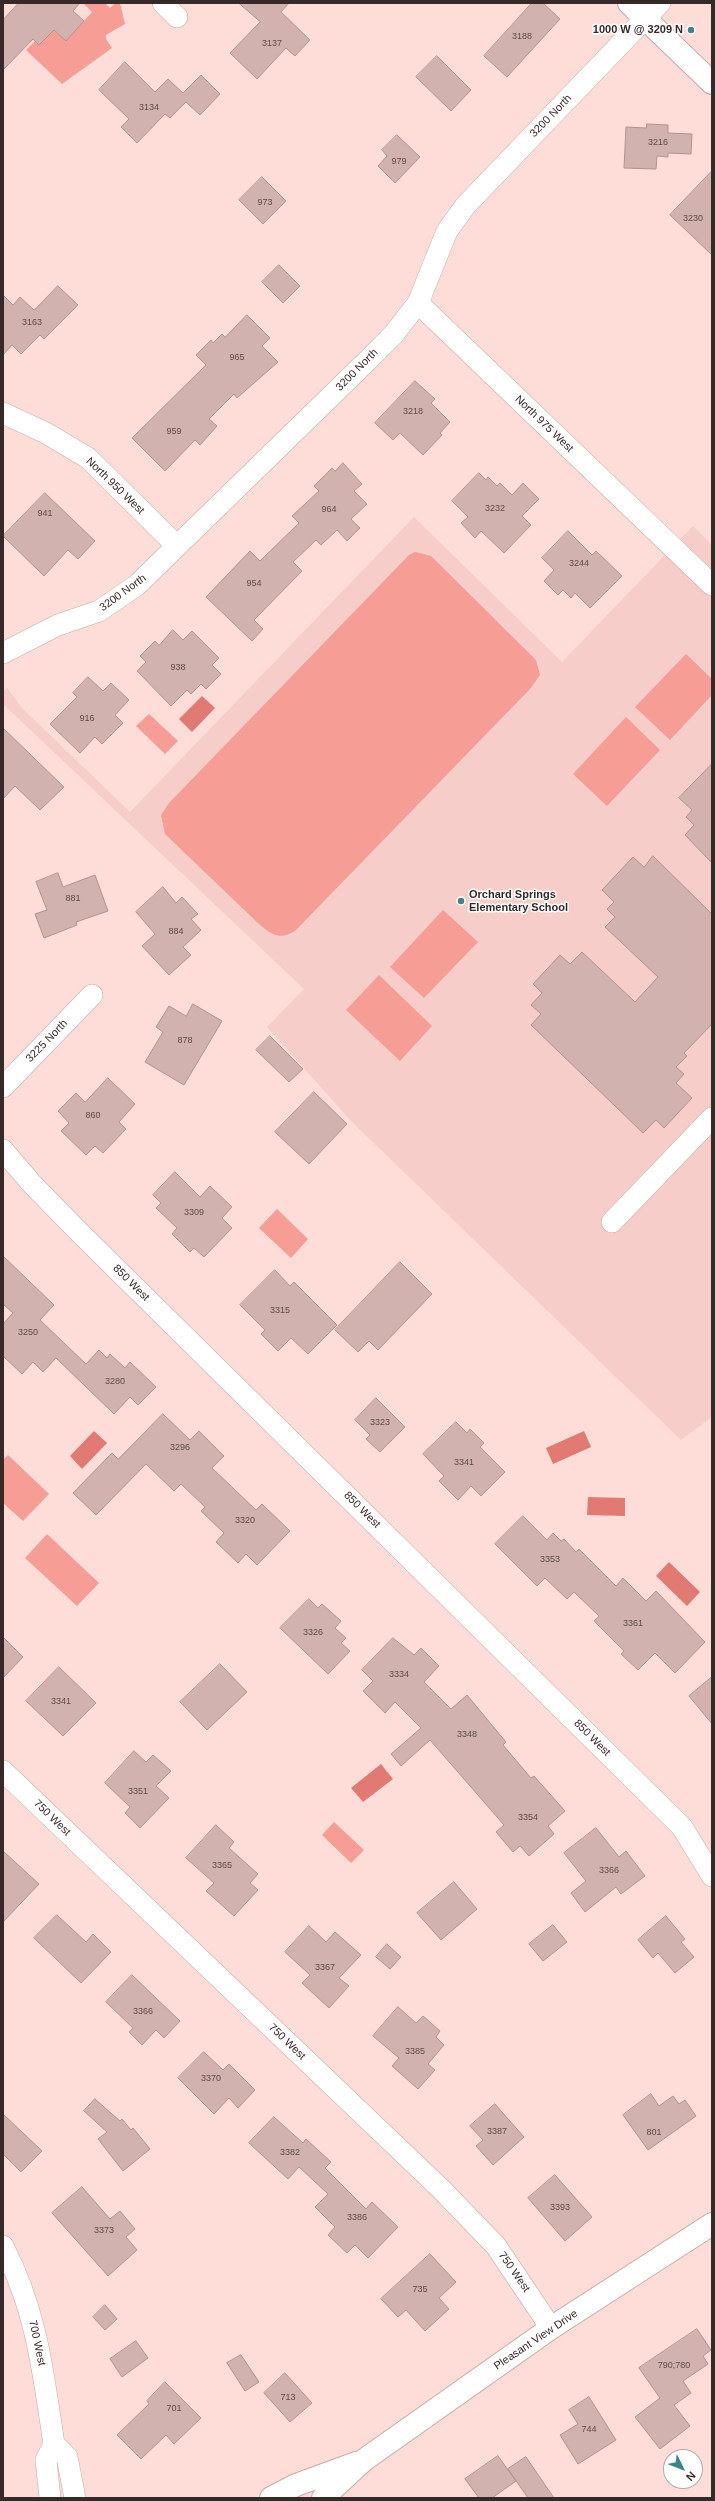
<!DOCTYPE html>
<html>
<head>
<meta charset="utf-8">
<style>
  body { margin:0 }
  #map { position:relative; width:715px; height:2501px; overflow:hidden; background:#fedcd8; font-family:Helvetica,sans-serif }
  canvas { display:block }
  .frame { position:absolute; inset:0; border:4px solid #362928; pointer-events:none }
  .north { position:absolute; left:663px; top:2449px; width:40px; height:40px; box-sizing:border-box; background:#fff; border:1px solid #afa9a9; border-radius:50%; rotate:133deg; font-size:11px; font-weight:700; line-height:16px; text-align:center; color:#362928 }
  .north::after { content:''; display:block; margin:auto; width:14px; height:18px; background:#3c8487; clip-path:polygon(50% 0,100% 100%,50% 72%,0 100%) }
</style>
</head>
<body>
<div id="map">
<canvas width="715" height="2501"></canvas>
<div class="frame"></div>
<div class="north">N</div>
</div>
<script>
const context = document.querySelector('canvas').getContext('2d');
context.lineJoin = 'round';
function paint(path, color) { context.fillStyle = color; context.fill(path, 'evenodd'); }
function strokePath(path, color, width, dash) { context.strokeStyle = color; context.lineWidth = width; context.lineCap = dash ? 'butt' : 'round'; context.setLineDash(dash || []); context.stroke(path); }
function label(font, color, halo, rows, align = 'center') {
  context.font = font + ' Helvetica,sans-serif'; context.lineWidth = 3; context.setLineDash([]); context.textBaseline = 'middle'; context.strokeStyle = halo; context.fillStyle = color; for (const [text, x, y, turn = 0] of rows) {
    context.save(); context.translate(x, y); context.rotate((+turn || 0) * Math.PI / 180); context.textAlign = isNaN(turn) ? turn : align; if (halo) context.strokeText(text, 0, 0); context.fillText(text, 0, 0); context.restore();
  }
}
const built = new Path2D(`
  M414,517L562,662L693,526L712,545V1417L681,1440L351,1121L267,1027L304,989L3,704V692L7,688L23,709L130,812Z`);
const green = new Path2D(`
  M83,3H105L110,8L115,3H120L125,24L106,35V39L112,48L62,84L26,50L35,41L39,45L54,30L66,41L92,12Z
  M415,552L431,556L536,660L540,675L530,689L295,931C281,940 272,935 260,925L165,834L161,815L169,803L409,555Z
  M686,654L712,679V695L670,740L635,707Z
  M149,714L178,741L165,754L136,726Z
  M626,717L660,750L607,806L573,774Z
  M443,910L478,942L424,998L390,967Z
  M379,975L432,1026L400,1061L346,1010Z
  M277,1209L308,1239L291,1258L259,1228Z
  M8,1455L49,1494L23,1521L3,1503V1460Z
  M47,1534L99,1583L77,1606L25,1558Z
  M334,1822L364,1850L351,1863L322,1835Z`);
const water = new Path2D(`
  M202,696L215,708L192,732L179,719Z
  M94,1431L107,1443L82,1469L70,1456Z
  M584,1431L591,1447L553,1464L546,1448Z
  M588,1497L625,1498V1516L587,1515Z
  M669,1562L700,1592L687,1606L656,1576Z
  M381,1764L393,1779L363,1802L351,1788Z`);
const building = new Path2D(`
  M19,3H80L73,11L84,21L66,41L54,30L39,45L33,39L3,70V20Z
  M239,3H289L281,12L310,40L295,56L286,48L257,79L230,53L260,22Z
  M532,3H543L560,19L507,77L484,56Z
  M437,56L471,90L451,111L416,77Z
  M125,62L155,92L168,79L183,93L201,75L220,94L200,115L186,102L170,118L165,114L137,143L121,127L129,119L99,90Z
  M647,124L668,125V133L692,134L691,154L668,153V157L657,156L656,169L624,168L626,127L646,128Z
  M397,135L420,157L395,183L378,166L387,156L382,150Z
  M712,171V255L670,215Z
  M262,177L286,201L263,224L239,200Z
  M279,265L300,286L283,303L262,282Z
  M58,286L78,305L44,339L40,335L21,354L12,345L3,355V295L13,305L20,297L34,310Z
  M247,315L270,338L262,346L278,362L237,398L234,394L209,419L217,426L200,445L195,440L165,471L132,438L206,365L196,355L211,340L213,343L222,334L225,337Z
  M415,381L435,399L431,403L450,422L440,433L442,435L423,455L400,433L393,440L375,423Z
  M343,463L362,484L354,491L367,504L351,519L360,528L347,541L337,530L321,545L316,540L293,562L302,571L254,620L263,629L252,641L206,597L250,551L260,561L299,523L292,516L319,491L314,486L332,468L335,471Z
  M479,473L486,480L488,477L497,486L500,483L512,495L523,483L539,499L522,516L531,525L504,553L481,531L475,538L461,523L468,517L452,501Z
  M45,493L95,541L78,559L68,550L44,576L3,536Z
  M568,531L592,555L596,551L622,576L590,608L575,593L571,598L563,590L558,595L544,581L554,570L542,558Z
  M173,630L183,640L192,631L219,658L212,665L221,674L206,689L201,684L191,694L187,690L171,706L137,671L146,662L140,656L155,641L159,645Z
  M88,677L103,691L111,683L129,700L115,715L123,723L102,744L95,737L80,753L50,724L77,697L73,693Z
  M3,728L64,787L40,810L15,786L3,799Z
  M712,764V863L685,835L694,825L686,817L692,810L679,798Z
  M653,856L712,914V1024L684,1053L687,1056L676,1067L684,1074L676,1083L692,1098L664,1128L656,1120L643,1133L531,1025L541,1014L531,1005L542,993L533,984L560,955L570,964L582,952L635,1002L658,977L605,927L615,917L607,909L614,902L602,890L633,857L644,867Z
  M58,873L63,887L95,875L108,911L76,922L77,925L44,938L35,914L47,910L36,882Z
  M163,887L176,903L182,897L198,914L191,919L201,930L183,947L191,955L169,975L142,946L155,934L136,912Z
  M193,1004L222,1021L184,1085L145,1062L163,1032L156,1027L169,1006L186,1016Z
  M270,1036L303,1069L289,1082L256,1050Z
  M108,1078L135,1104L119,1122L126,1129L103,1153L95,1146L86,1155L61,1131L69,1123L58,1111L76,1093L85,1102Z
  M314,1092L347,1124L309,1164L275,1132Z
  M175,1172L200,1197L210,1186L232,1207L222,1218L232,1228L204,1257L194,1248L190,1252L172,1234L177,1228L156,1208L161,1203L153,1195Z
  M3,1256L54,1305L40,1320L86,1364L99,1350L107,1358L110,1354L125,1368L130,1362L156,1387L138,1405L130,1397L114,1414L56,1358L43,1372L33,1362L22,1374L3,1356V1324L13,1313L3,1304Z
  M400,1262L432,1294L378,1350L369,1341L358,1352L335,1330Z
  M275,1270L290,1286L294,1282L337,1325L308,1354L291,1338L278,1351L261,1334L265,1330L240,1305Z
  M376,1398L405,1427L380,1452L366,1439L370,1435L355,1420Z
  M163,1414L190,1440L199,1431L224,1456L212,1468L256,1510L262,1504L290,1531L257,1565L246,1554L238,1563L216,1542L224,1533L201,1511L205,1507L181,1484L174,1491L146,1464L96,1515L73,1493L112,1453L118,1459Z
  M456,1422L467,1433L470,1429L484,1443L480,1447L505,1472L481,1496L471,1486L458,1500L439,1481L444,1476L423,1454Z
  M523,1516L547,1540L553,1533L561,1541L564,1539L576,1552L579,1549L616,1586L623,1578L646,1601L656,1591L705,1642L675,1673L655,1653L638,1670L621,1654L624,1651L594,1621L599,1616L574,1592L567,1599L545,1578L537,1586L495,1544Z
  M309,1599L318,1608L322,1604L341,1621L335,1628L346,1638L341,1643L350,1651L328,1674L280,1628Z
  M3,1637L23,1657L3,1678Z
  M393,1638L414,1655L421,1648L439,1666L424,1682L451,1709L467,1695L506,1742L503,1745L531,1778L534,1776L565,1811L548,1826L554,1834L529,1856L520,1846L513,1852L496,1832L504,1825L430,1740L401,1766L391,1754L421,1728L395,1702L385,1713L363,1691L373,1681L362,1670Z
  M220,1664L247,1692L207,1730L180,1702Z
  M59,1667L96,1703L63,1736L26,1701Z
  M712,1677V1724L689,1696Z
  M134,1751L146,1762L153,1755L171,1771L156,1786L169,1798L140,1828L125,1813L130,1807L105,1783Z
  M216,1825L234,1842L229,1848L258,1874L250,1883L258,1890L234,1916L206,1891L214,1883L186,1858Z
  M596,1828L619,1857L626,1851L645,1876L621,1894L616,1887L585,1912L571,1893L586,1881L564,1853Z
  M3,1851L39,1884L3,1922Z
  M454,1882L477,1909L441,1940L417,1913Z
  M57,1915L86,1942L93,1934L111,1952L81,1983L34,1938Z
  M666,1916L685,1939L681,1942L694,1957L675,1973L658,1953L653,1958L638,1940Z
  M553,1925L567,1942L543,1961L529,1944Z
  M309,1926L326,1942L335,1932L361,1955L339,1978L349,1986L329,2008L302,1983L310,1975L285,1952Z
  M387,1944L401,1957L390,1969L376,1957Z
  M132,1975L180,2021L164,2038L156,2030L142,2045L129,2032L133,2028L106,2002Z
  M398,2007L416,2023L423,2016L440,2031L436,2037L444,2045L428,2064L435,2070L418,2089L392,2066L399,2058L373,2036Z
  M204,2052L223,2070L229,2064L255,2090L238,2108L229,2098L214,2114L178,2078Z
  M651,2094L659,2106L673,2096L679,2104L685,2100L696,2116L648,2150L623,2115Z
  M95,2099L120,2121L122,2119L131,2130L133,2128L150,2149L123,2171L98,2139L107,2132L84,2111Z
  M495,2104L524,2137L493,2165L476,2146L483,2140L470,2126Z
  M3,2114L42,2151L21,2172L3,2154Z
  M274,2117L303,2143L306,2139L331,2162L325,2168L366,2209L372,2202L398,2227L368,2258L355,2245L347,2253L328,2235L335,2227L315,2207L328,2194L299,2167L288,2179L249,2143Z
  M555,2175L592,2217L565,2241L528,2198Z
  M82,2187L110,2219L120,2211L135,2229L126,2237L137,2250L108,2276L52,2213Z
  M430,2254L456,2282L439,2298L449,2309L425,2331L406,2310L398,2317L381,2299Z
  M105,2305L117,2319L105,2330L93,2317Z
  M697,2329L711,2350L703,2356L708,2364L683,2381L691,2393L674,2405L690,2426L660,2449L635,2417L660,2398L639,2368Z
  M136,2341L148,2358L122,2377L110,2359Z
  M241,2355L259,2382L245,2391L227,2363Z
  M285,2373L312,2403L290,2422L264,2393Z
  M165,2382L201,2418L174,2444L166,2435L141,2459L117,2435L149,2404L147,2401Z
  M589,2397L616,2440L578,2464L560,2435L578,2424L569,2410Z
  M498,2456L516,2481L492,2498H479L465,2479Z
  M526,2457L554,2498H528L508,2469Z`);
const minor = new Path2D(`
  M163,3L177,17
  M418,303L712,585
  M3,413L46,433L88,458L177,546
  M3,653L58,625L99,611L137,585L367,361L393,335L418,303L447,231L466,205L660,3
  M3,1087L92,995
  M3,1150L32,1184L80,1233L682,1827L712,1876
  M612,1222L712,1118
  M3,1771L441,2189L496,2246L551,2328
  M3,2246C37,2311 43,2373 54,2444
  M54,2444L67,2457L75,2498
  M50,2498L46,2460L54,2444`);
const tertiary = new Path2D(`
  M629,3L712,83`);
const secondary = new Path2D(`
  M271,2498L296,2485L356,2463
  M323,2498L364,2460L551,2328L712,2224`);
const markers = [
  [691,30,4,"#3c8487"],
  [461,901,4,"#3c8487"]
];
const numberNames = [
  ["3188",522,37],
  ["3137",272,44],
  ["3134",149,108],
  ["3216",658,143],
  ["979",399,162],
  ["973",265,203],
  ["3230",693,219],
  ["3163",32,323],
  ["965",237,358],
  ["3218",413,412],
  ["959",174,432],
  ["3232",495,509],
  ["964",329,510],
  ["941",45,514],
  ["3244",579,564],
  ["954",254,584],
  ["938",178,668],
  ["916",87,719],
  ["881",73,899],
  ["884",176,932],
  ["878",185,1041],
  ["860",93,1116],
  ["3309",194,1213],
  ["3315",280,1311],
  ["3250",28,1333],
  ["3280",115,1382],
  ["3323",380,1423],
  ["3296",180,1448],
  ["3341",464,1463],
  ["3320",245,1521],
  ["3353",550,1560],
  ["3361",633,1624],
  ["3326",313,1633],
  ["3334",399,1675],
  ["3341",61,1702],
  ["3348",467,1735],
  ["3351",138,1792],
  ["3354",528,1818],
  ["3365",222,1866],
  ["3366",609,1871],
  ["3367",325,1968],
  ["3366",143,2012],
  ["3385",415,2052],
  ["3370",211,2079],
  ["3387",497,2132],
  ["801",654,2133],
  ["3382",290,2153],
  ["3393",560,2208],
  ["3386",357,2218],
  ["3373",104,2231],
  ["735",420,2290],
  ["790;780",674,2366],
  ["713",288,2398],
  ["701",174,2409],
  ["744",589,2430]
];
const poiNames = [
  ["1000 W @ 3209 N",683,30],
  ["Orchard Springs",469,895,"left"],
  ["Elementary School",469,908,"left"]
];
const streetNames = [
  ["3200 North",551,116,-46],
  ["3200 North",357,370,-45],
  ["North 975 West",544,424,44],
  ["North 950 West",115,486,44],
  ["3200 North",123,593,-36],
  ["3225 North",47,1041,-46],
  ["850 West",131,1283,45],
  ["850 West",362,1510,45],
  ["850 West",592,1738,45],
  ["750 West",52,1818,44],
  ["750 West",287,2042,44],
  ["750 West",514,2272,55],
  ["Pleasant View Drive",536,2340,-34],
  ["700 West",37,2343,78]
];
paint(built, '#f6cdc8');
paint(green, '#f69d95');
paint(water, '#e07a72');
paint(building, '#d2b2ae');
strokePath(building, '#b2928f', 1);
strokePath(minor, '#c9a8a5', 22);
strokePath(tertiary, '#c9a8a5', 24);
strokePath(secondary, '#c9a8a5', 24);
strokePath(minor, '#fff', 21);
strokePath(tertiary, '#fff', 22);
strokePath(secondary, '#fff', 22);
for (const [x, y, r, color] of markers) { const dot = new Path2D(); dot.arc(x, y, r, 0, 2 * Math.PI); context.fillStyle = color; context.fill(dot); strokePath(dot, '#fff', 1.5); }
label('9px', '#5d4b4a', null, numberNames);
label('bold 11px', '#362928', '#fff', poiNames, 'right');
label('11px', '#362928', '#fff', streetNames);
</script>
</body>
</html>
